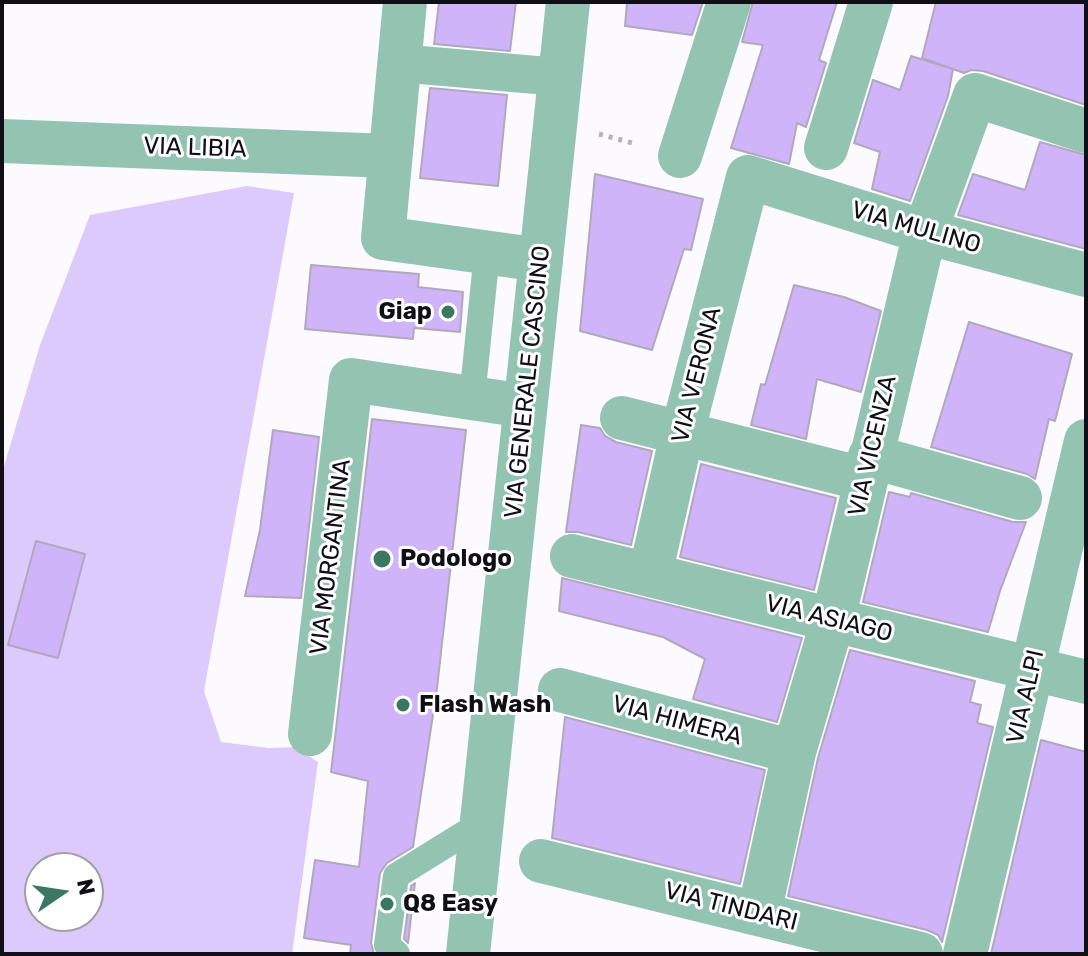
<!DOCTYPE html>
<html>
<head>
<meta charset="utf-8">
<style>
  body { margin:0 }
  #map { position:relative; width:1088px; height:956px; overflow:hidden; background:#fcfaff; font-family:Rubik,sans-serif }
  canvas { display:block }
  .frame { position:absolute; inset:0; border:4px solid #110f16; pointer-events:none }
  .north { position:absolute; left:24px; top:852px; width:80px; height:80px; box-sizing:border-box; background:#fff; border:2px solid #a09fa2; border-radius:50%; rotate:77deg; font-size:22px; font-weight:700; line-height:32px; text-align:center; color:#110f16 }
  .north::after { content:''; display:block; margin:auto; width:28px; height:36px; background:#3a7864; clip-path:polygon(50% 0,100% 100%,50% 72%,0 100%) }
</style>
</head>
<body>
<div id="map">
<canvas width="1088" height="956"></canvas>
<div class="frame"></div>
<div class="north">N</div>
</div>
<script>
const context = document.querySelector('canvas').getContext('2d');
context.lineJoin = 'round';
function paint(path, color) { context.fillStyle = color; context.fill(path, 'evenodd'); }
function strokePath(path, color, width, dash) { context.strokeStyle = color; context.lineWidth = width; context.lineCap = dash ? 'butt' : 'round'; context.setLineDash(dash || []); context.stroke(path); }
function label(font, color, halo, rows, align = 'center') {
  context.font = font + ' Rubik,sans-serif'; context.lineWidth = 6; context.setLineDash([]); context.textBaseline = 'middle'; context.strokeStyle = halo; context.fillStyle = color; for (const [text, x, y, turn = 0] of rows) {
    context.save(); context.translate(x, y); context.rotate((+turn || 0) * Math.PI / 180); context.textAlign = isNaN(turn) ? turn : align; if (halo) context.strokeText(text, 0, 0); context.fillText(text, 0, 0); context.restore();
  }
}
const green = new Path2D(`
  M247,186L294,193L204,691L221,742L269,748L295,747L318,762L292,954H2V473L40,345L90,215ZM40,868H88V916H40Z`);
const building = new Path2D(`
  M439,2H516L510,51L434,44Z
  M627,2H703L692,35L625,26Z
  M753,2H837L819,60L826,63L806,127L797,123L789,164L731,148L763,45L742,42Z
  M936,2H1086V105L983,71L971,70L964,73L922,58Z
  M911,56L953,69L948,96L910,201L872,189L880,152L854,143L873,80L900,90Z
  M430,88L507,95L498,186L420,178Z
  M1040,142L1086,155V249L958,215L973,174L1025,190Z
  M595,174L703,199L691,250L684,249L652,350L580,331Z
  M311,265L419,274L418,287L463,292L460,332L414,328L413,339L305,329Z
  M794,285L844,297L881,311L861,392L817,379L806,439L751,425L761,384L765,385Z
  M969,322L1072,354L1055,421L1049,419L1035,479L1027,474L931,447Z
  M372,419L466,430L437,688L413,847L387,863L380,873L371,943L374,954H350L351,945L304,938L315,860L359,867L368,781L331,772Z
  M581,425L600,428L605,436L616,442L652,451L631,545L578,532H566Z
  M273,430L319,437L301,598L245,596L260,530Z
  M701,464L836,498L814,590L680,557Z
  M889,492L910,497L911,493L1013,522H1026L1000,591L988,632L863,602Z
  M36,541L85,554L58,658L8,645Z
  M562,578L802,638L777,722L693,699L705,659L663,637L559,611Z
  M850,650L975,681L970,702L981,705L977,723L993,727L942,942L938,935L927,930L788,896L818,758Z
  M565,717L765,770L740,884L552,838Z
  M1041,740L1086,752V954H991Z
  M415,883L408,943L404,939L411,886Z`);
const path = new Path2D(`
  M599,134L636,144`);
const service = new Path2D(`
  M472,398L487,253
  M397,954L387,945L396,876L483,822`);
const pedestrian = new Path2D(`
  M398,63L559,77`);
const minor = new Path2D(`
  M405,2L383,238L541,260
  M2,141L389,156
  M826,148L871,2
  M680,156L729,2
  M622,418L864,479
  M870,456L1020,498
  M572,556L1086,682
  M650,575L682,434L748,177L925,232L1086,275
  M560,690L794,752
  M310,734L351,380L525,406
  M541,861L921,954
  M759,914L794,752L833,620L925,232L975,95L1086,131
  M965,954L1086,441`);
const tertiary = new Path2D(`
  M468,954L568,2`);
const markers = [
  [448,312,8,"#3a7864"],
  [382,559,10,"#3a7864"],
  [403,705,8,"#3a7864"],
  [387,904,8,"#3a7864"]
];
const streetNames = [
  ["VIA LIBIA",195,148,2],
  ["VIA MULINO",916,228,16],
  ["VIA VERONA",697,375,-76],
  ["VIA GENERALE CASCINO",528,382,-84],
  ["VIA VICENZA",873,446,-77],
  ["VIA MORGANTINA",331,557,-83],
  ["VIA ASIAGO",829,619,14],
  ["VIA ALPI",1026,697,-77],
  ["VIA HIMERA",677,721,15],
  ["VIA TINDARI",731,907,14]
];
const poiNames = [
  ["Giap",432,312,"right"],
  ["Podologo",400,559],
  ["Flash Wash",419,705],
  ["Q8 Easy",403,904]
];
paint(green, '#ddcafc');
paint(building, '#d0b4f9');
strokePath(building, '#b0a9bc', 2);
strokePath(path, '#b5b3b9', 5, [4, 6]);
strokePath(service, '#93c3b1', 26);
strokePath(pedestrian, '#93c3b1', 38);
strokePath(minor, '#93c3b1', 44);
strokePath(tertiary, '#93c3b1', 44);
for (const [x, y, r, color] of markers) { const dot = new Path2D(); dot.arc(x, y, r, 0, 2 * Math.PI); context.fillStyle = color; context.fill(dot); strokePath(dot, '#fff', 3); }
label('24px', '#110f16', '#fff', streetNames);
label('bold 24px', '#110f16', '#fff', poiNames, 'left');
</script>
</body>
</html>
